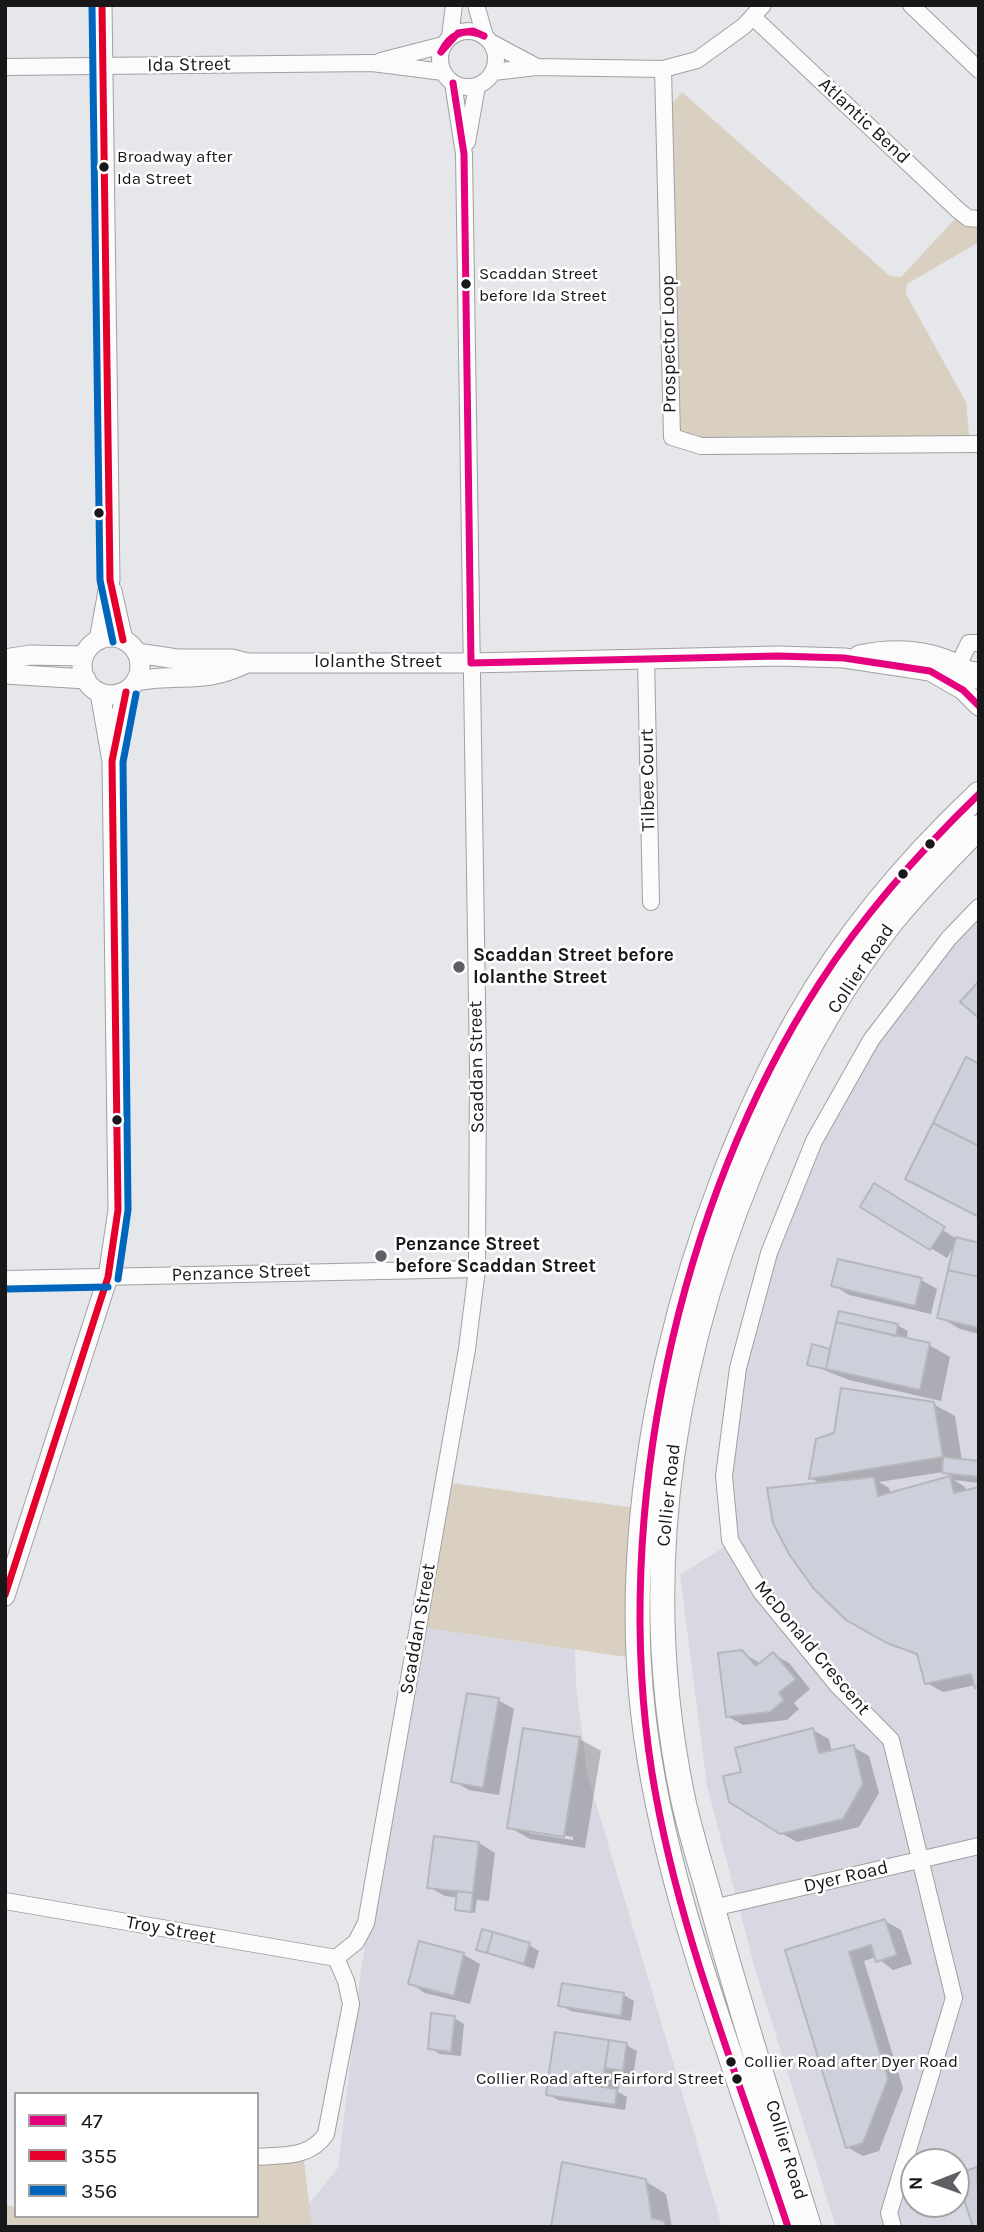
<!DOCTYPE html>
<html>
<head>
<meta charset="utf-8">
<style>
  body { margin:0 }
  #map { position:relative; width:984px; height:2232px; overflow:hidden; background:#e6e7eb; font-family:Karla,sans-serif }
  canvas { display:block }
  .frame { position:absolute; inset:0; border:7px solid #18181b; pointer-events:none }
  .legend { position:absolute; left:14px; top:2092px; width:245px; height:126px; box-sizing:border-box; background:#fff; border:2px solid #a3a3a4; margin:0; padding:9px 12px; list-style:none; font-size:21px; color:#18181b }
  .legend li { display:flex; align-items:center; gap:14px; height:35px }
  .legend b { width:35px; border:2px solid #a3a3a4 }
  .north { position:absolute; left:900px; top:2148px; width:70px; height:70px; box-sizing:border-box; background:#fff; border:2px solid #a3a3a4; border-radius:50%; rotate:269deg; font-size:19px; font-weight:700; line-height:28px; text-align:center; color:#18181b }
  .north::after { content:''; display:block; margin:auto; width:24px; height:32px; background:#606064; clip-path:polygon(50% 0,100% 100%,50% 72%,0 100%) }
</style>
</head>
<body>
<div id="map">
<canvas width="984" height="2232"></canvas>
<div class="frame"></div>
<ul class="legend">
<li><b style="height:9px;background:#e5007d"></b>47</li>
<li><b style="height:9px;background:#e4002b"></b>355</li>
<li><b style="height:9px;background:#0065bd"></b>356</li>
</ul>
<div class="north">N</div>
</div>
<script>
const context = document.querySelector('canvas').getContext('2d');
context.lineJoin = 'round';
function paint(path, color) { context.fillStyle = color; context.fill(path, 'evenodd'); }
function strokePath(path, color, width, dash) { context.strokeStyle = color; context.lineWidth = width; context.lineCap = dash ? 'butt' : 'round'; context.setLineDash(dash || []); context.stroke(path); }
function label(font, color, halo, rows, align = 'center') {
  context.font = font + ' Karla,sans-serif'; context.lineWidth = 5; context.setLineDash([]); context.textBaseline = 'middle'; context.strokeStyle = halo; context.fillStyle = color; for (const [text, x, y, turn = 0] of rows) {
    context.save(); context.translate(x, y); context.rotate((+turn || 0) * Math.PI / 180); context.textAlign = isNaN(turn) ? turn : align; if (halo) context.strokeText(text, 0, 0); context.fillText(text, 0, 0); context.restore();
  }
}
const built = new Path2D(`
  M979,906V2227H836L755,1969L707,1786L680,1575L729,1544L737,1367L814,1139L879,1027ZM914,2162H956V2204H914Z
  M418,1627L575,1650L576,1685L587,1773L722,2227H312L308,2205L338,2168L361,1970Z`);
const green = new Path2D(`
  M682,92L890,276L901,277L952,222L959,211L979,218V242L907,284L906,294L966,402L970,445L701,446L672,437L664,113Z
  M444,1482L643,1509L640,1659L418,1627Z
  M304,2161L312,2227H5V2205L16,2207V2216H257V2165Z`);
const shadow = new Path2D(`
  M890,1195L958,1240L979,1245V1334L960,1329L939,1317L955,1245L947,1258L862,1206Z
  M921,1280L937,1289L931,1314L849,1295L833,1285Z
  M897,1325L908,1331L906,1340L929,1345L950,1357L941,1401L849,1380L809,1364L830,1350Z
  M933,1404L955,1416L962,1461L979,1463V1483L954,1480L965,1487L966,1492L979,1489V1689L976,1685L943,1692L927,1683L920,1657L847,1619L821,1484L811,1478ZM943,1472L953,1477L891,1494L889,1488L879,1482Z
  M742,1652L761,1664L773,1654L789,1663L810,1689L794,1703L799,1709L787,1720L743,1725L727,1716Z
  M498,1700L514,1709L499,1795L469,1790L453,1781Z
  M524,1730L580,1739L601,1751L585,1848L530,1839L509,1827ZM529,1829L573,1837V1840L529,1833Z
  M813,1730L829,1739L832,1752L853,1747L869,1756L879,1793L859,1827L797,1842L781,1833Z
  M479,1843L495,1853L489,1901L477,1900L475,1913L461,1911L457,1909L458,1898L445,1896L429,1887Z
  M885,1921L901,1930L912,1964L893,1970L876,1957L864,1961L903,2088L879,2151L863,2156L847,2147L787,1951Z
  M420,1943L464,1955L480,1964L470,2004L425,1993L410,1983Z
  M529,1945L539,1951L534,1969L482,1951Z
  M563,1985L624,1995L634,2001L631,2021L571,2011L560,2005Z
  M454,2018L464,2024L461,2056L440,2054L429,2048Z
  M557,2034L626,2045L637,2051L633,2076L621,2074L618,2092L627,2097L625,2110L558,2100L548,2094Z
  M977,2169L979,2227H975L956,2177Z
  M645,2181L666,2194L672,2227H553Z`);
const building = new Path2D(`
  M979,981V1018L960,1002Z
  M966,1057L979,1064V1146L933,1123Z
  M933,1123L979,1146V1217L905,1179Z
  M874,1183L945,1227L930,1250L860,1207Z
  M956,1237L979,1243V1277L948,1270Z
  M838,1259L922,1278L915,1306L831,1286Z
  M948,1270L979,1277V1328L937,1318Z
  M839,1311L898,1324L896,1336L836,1322Z
  M836,1322L930,1343L920,1390L826,1369Z
  M812,1344L830,1349L826,1369L807,1365Z
  M841,1388L934,1402L943,1457L809,1479L816,1439L834,1433Z
  M943,1457L979,1461V1477L942,1473Z
  M950,1476L954,1493L979,1487V1687L975,1688L971,1674L925,1684L917,1654L887,1643L846,1620L814,1589L789,1554L773,1523L767,1488L874,1477L878,1496Z
  M742,1650L756,1666L773,1652L796,1679L779,1693L784,1700L770,1712L726,1717L718,1653Z
  M467,1693L499,1698L483,1788L451,1782Z
  M523,1728L580,1737L564,1837L507,1828Z
  M813,1728L819,1753L854,1745L863,1784L843,1819L780,1834L729,1802L723,1776L741,1772L735,1748Z
  M434,1836L479,1842L473,1893L427,1888Z
  M457,1891L473,1893L471,1912L455,1910Z
  M885,1919L897,1955L876,1962L871,1945L849,1952L888,2079L863,2143L846,2148L785,1950Z
  M482,1929L493,1932L487,1953L476,1950Z
  M493,1932L530,1943L524,1964L487,1953Z
  M419,1941L464,1953L454,1996L408,1984Z
  M562,1983L624,1993L621,2016L558,2006Z
  M431,2013L455,2016L451,2052L428,2049Z
  M555,2032L609,2040L602,2087L548,2079Z
  M609,2040L627,2043L623,2071L605,2068Z
  M548,2079L617,2089L615,2105L546,2095Z
  M562,2162L646,2179L652,2218L664,2221L666,2227H551Z
  M977,2167L979,2227H973L956,2175Z`);
const minor = new Path2D(`
  M476,5L485,36
  M911,5L979,70
  M753,17L959,211L968,218L979,219
  M440 59a28 28 0 1 1 56 0a28 28 0 1 1-56 0Z
  M450,37L454,5
  M492,43L537,67
  M381,61L443,45
  M5,67L372,63L443,72
  M663,69L672,437L701,446L979,444
  M493,72L537,67L663,69L697,60L744,26L763,5
  M467,142L477,86
  M646,658L651,902
  M953,676L969,643H979
  M5,1279L477,1269
  M5,1901L336,1958
  M713,1908L979,1846
  M336,1958L356,1942L366,1923L467,1349L477,1269L478,1067L464,154L453,83
  M257,2157C284,2155 310,2158 326,2134L351,2004L346,1981L336,1958
  M893,2227L889,2213L954,1998L891,1740L838,1686L761,1592L730,1540L724,1476L738,1368L769,1253L814,1141L871,1040L949,938L979,907`);
const tertiary = new Path2D(`
  M112,591L123,640
  M82 666a29 29 0 1 1 58 0a29 29 0 1 1-58 0Z
  M99,640L110,580L102,5
  M137,653L177,659H232L247,663H471L778,656L844,658L930,671L963,690L979,706
  M859,655C901,646 945,650 979,679
  M5,659L30,655L84,656
  M5,674L86,679
  M136,681C181,672 202,685 247,663
  M114,749L126,692
  M5,1596L108,1277L118,1210L112,761L100,693`);
const primary = new Path2D(`
  M973,674L979,677
  M788,2227C734,2058 663,1889 643,1712C617,1486 687,1214 799,1017C846,935 910,859 979,794
  M809,2227C776,2121 742,2016 713,1909C703,1872 691,1836 683,1799C635,1569 673,1342 769,1129C802,1056 842,984 892,921C919,888 949,857 979,827`);
const bus1 = new Path2D(`
  M441,52L458,33L473,31L484,36
  M441,52C450,34 465,27 484,36
  M453,83L464,154L471,663
  M471,663L778,656L844,658L930,671L963,690L979,706
  M788,2227C739,2078 677,1929 652,1773C611,1515 677,1204 819,984C864,914 919,852 979,794`);
const bus2 = new Path2D(`
  M102,5L110,580L123,640
  M5,1595L108,1277L118,1210L112,761L126,692`);
const bus3 = new Path2D(`
  M92,5L100,580L113,642
  M118,1279L128,1210L123,762L136,694
  M5,1289L108,1287`);
const markers = [
  [104,167,6,"#18181b"],
  [466,284,6,"#18181b"],
  [99,513,6,"#18181b"],
  [930,844,6,"#18181b"],
  [903,874,6,"#18181b"],
  [459,967,7,"#606064"],
  [117,1120,6,"#18181b"],
  [381,1256,7,"#606064"],
  [731,2062,6,"#18181b"],
  [737,2079,6,"#18181b"]
];
const busNames = [
  ["Broadway after",117,157],
  ["Ida Street",117,179],
  ["Scaddan Street",479,274],
  ["before Ida Street",479,296],
  ["Collier Road after Dyer Road",744,2062],
  ["Collier Road after Fairford Street",724,2079,"right"]
];
const streetNames = [
  ["Ida Street",189,65,-1],
  ["Atlantic Bend",864,121,43],
  ["Prospector Loop",669,344,-91],
  ["Iolanthe Street",378,662],
  ["Tilbee Court",648,780,-91],
  ["Collier Road",861,969,-56],
  ["Scaddan Street",477,1067,-91],
  ["Penzance Street",241,1273,-2],
  ["Collier Road",669,1495,-84],
  ["Scaddan Street",418,1629,-80],
  ["McDonald Crescent",812,1648,50],
  ["Dyer Road",846,1877,-13],
  ["Troy Street",171,1930,10],
  ["Collier Road",786,2150,73]
];
const poiNames = [
  ["Scaddan Street before",473,956],
  ["Iolanthe Street",473,978],
  ["Penzance Street",395,1245],
  ["before Scaddan Street",395,1267]
];
paint(built, '#d7d8e1');
paint(green, '#d9d0c1');
paint(shadow, '#0003');
paint(building, '#cdcfdb');
strokePath(building, '#b6b7ba', 2);
strokePath(minor, '#a0a0a3', 18);
strokePath(tertiary, '#a0a0a3', 21);
strokePath(primary, '#a0a0a3', 26);
strokePath(minor, '#fbfbfc', 16);
strokePath(tertiary, '#fbfbfc', 19);
strokePath(primary, '#fbfbfc', 24);
strokePath(bus1, '#e5007d', 7);
strokePath(bus2, '#e4002b', 7);
strokePath(bus3, '#0065bd', 7);
for (const [x, y, r, color] of markers) { const dot = new Path2D(); dot.arc(x, y, r, 0, 2 * Math.PI); context.fillStyle = color; context.fill(dot); strokePath(dot, '#fff', 2.5); }
label('17px', '#18181b', '#fff', busNames, 'left');
label('19px', '#18181b', '#fff', streetNames);
label('bold 19px', '#18181b', '#fff', poiNames, 'left');
</script>
</body>
</html>
